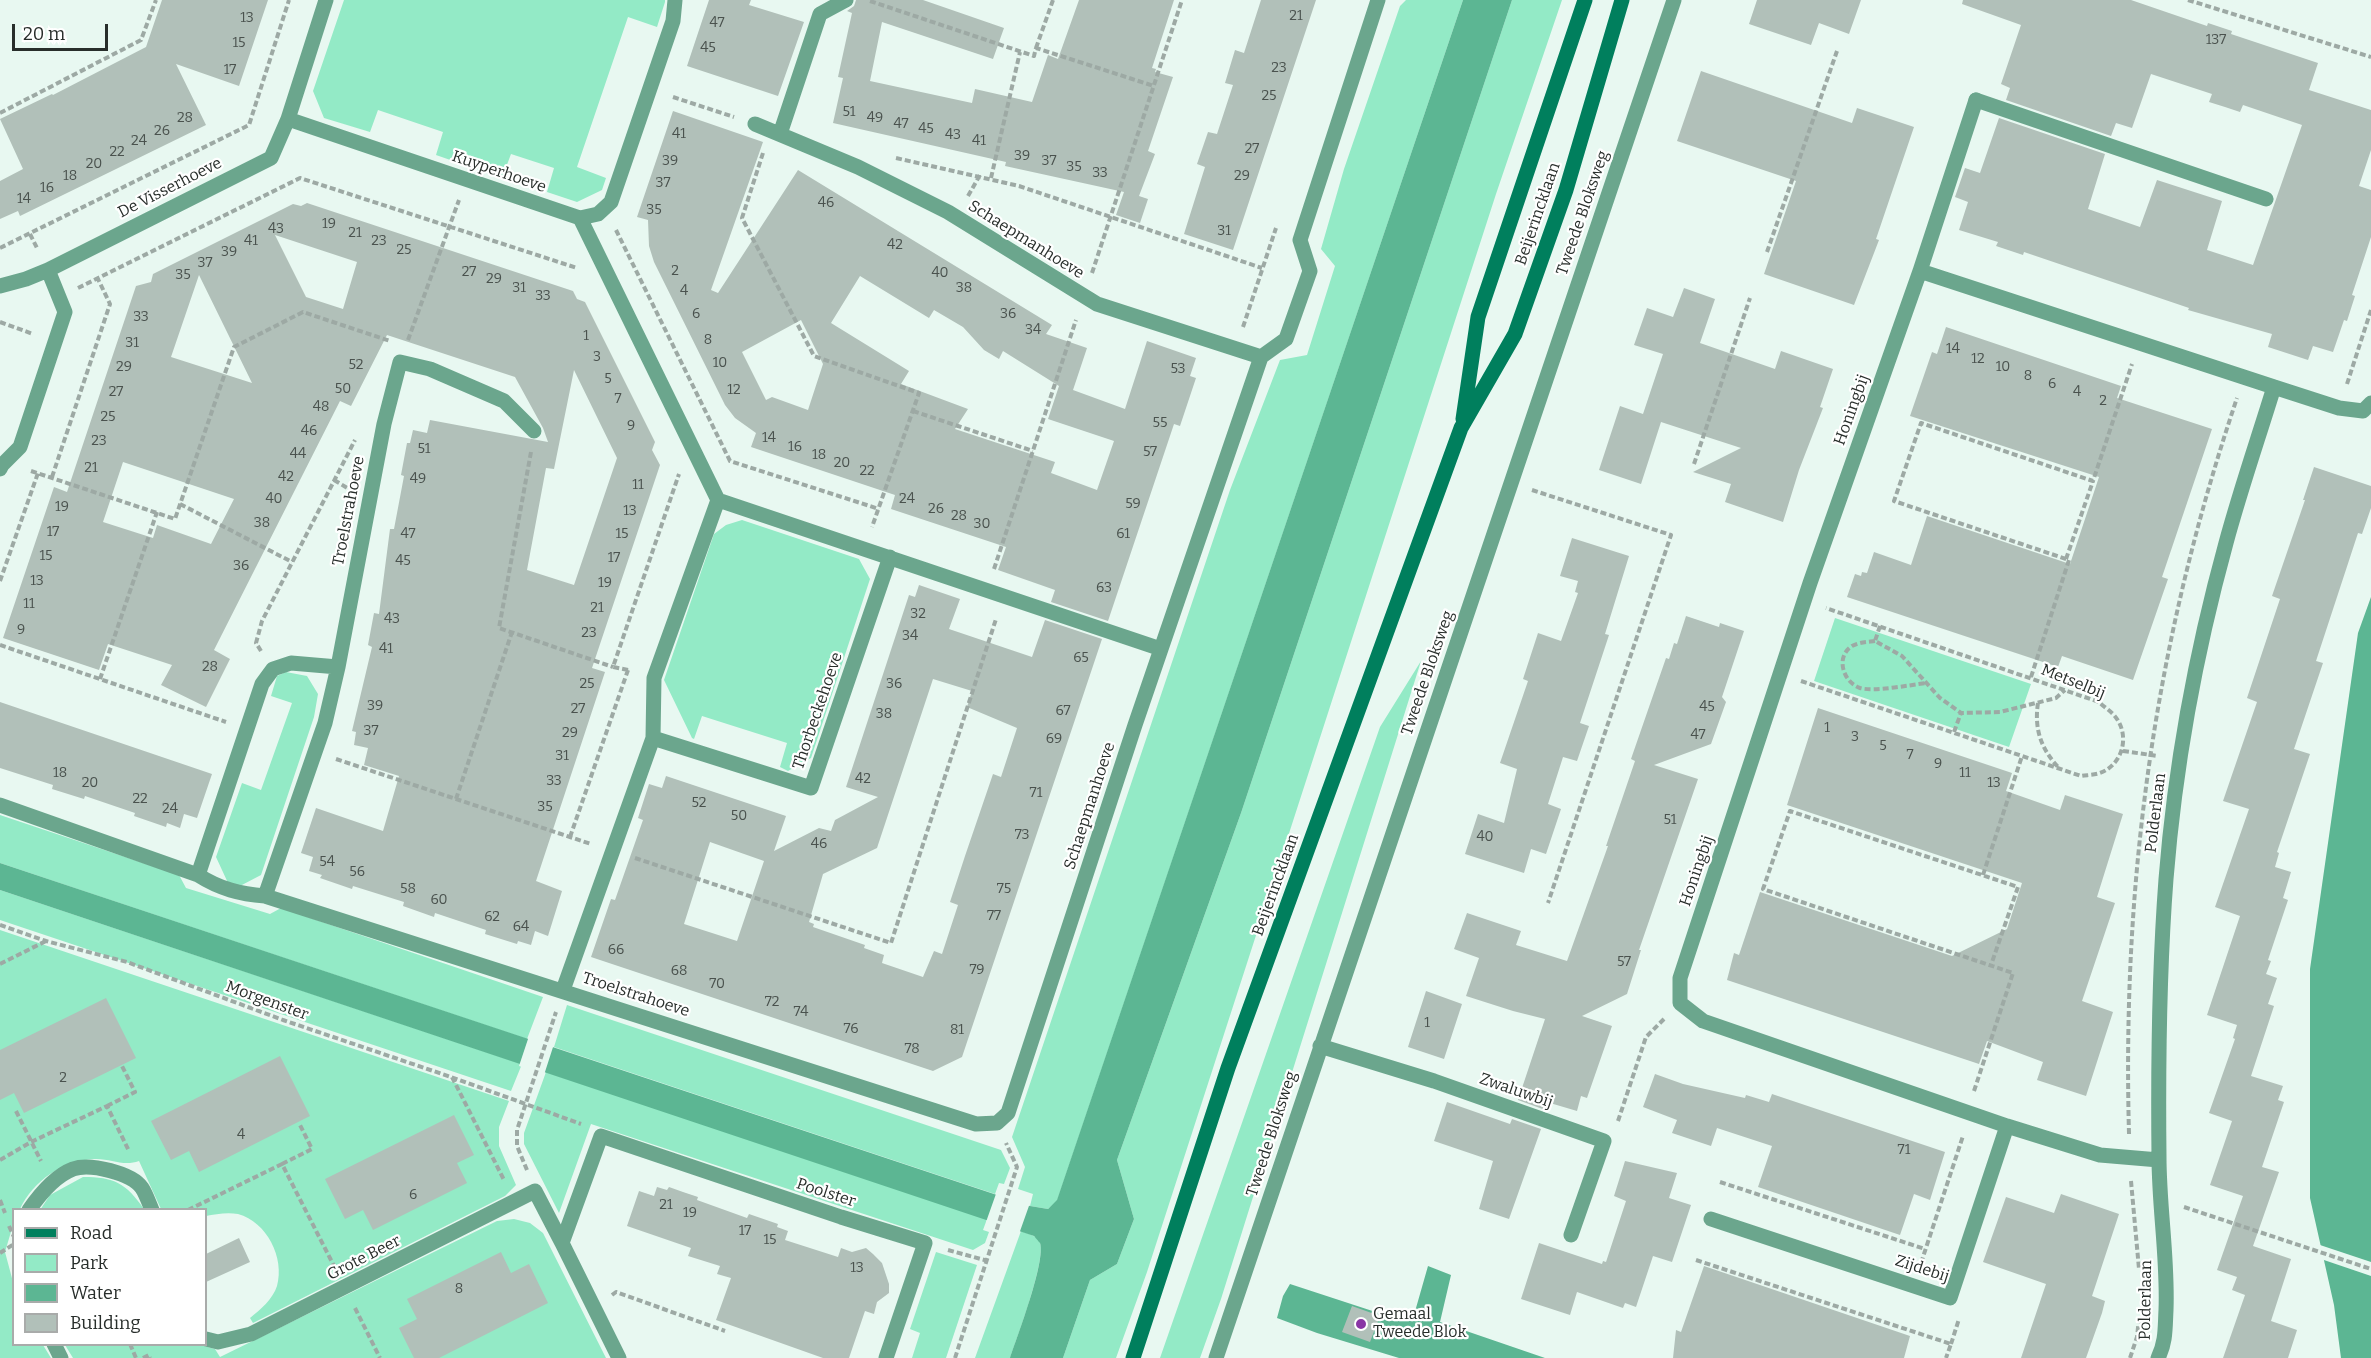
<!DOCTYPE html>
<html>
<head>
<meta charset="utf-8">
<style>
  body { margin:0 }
  #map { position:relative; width:2371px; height:1358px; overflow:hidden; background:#e8f8f1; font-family:Bitter,serif }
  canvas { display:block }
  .legend { position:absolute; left:12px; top:1208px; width:195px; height:138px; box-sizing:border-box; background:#fff; border:2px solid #a9abaa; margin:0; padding:8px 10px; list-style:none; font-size:18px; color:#282e2b }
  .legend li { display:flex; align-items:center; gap:12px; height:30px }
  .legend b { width:30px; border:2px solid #a9abaa }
  .scale { position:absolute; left:12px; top:24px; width:96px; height:27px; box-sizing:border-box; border:3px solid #282e2b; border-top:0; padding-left:8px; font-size:18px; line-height:21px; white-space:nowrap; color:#282e2b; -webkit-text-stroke:4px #fff; paint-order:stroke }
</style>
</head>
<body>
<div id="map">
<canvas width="2371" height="1358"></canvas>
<ul class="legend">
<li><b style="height:8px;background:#007f5d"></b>Road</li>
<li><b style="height:16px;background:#93eac6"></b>Park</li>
<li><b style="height:16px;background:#5cb693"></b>Water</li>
<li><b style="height:16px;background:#b1c0b9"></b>Building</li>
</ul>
<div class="scale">20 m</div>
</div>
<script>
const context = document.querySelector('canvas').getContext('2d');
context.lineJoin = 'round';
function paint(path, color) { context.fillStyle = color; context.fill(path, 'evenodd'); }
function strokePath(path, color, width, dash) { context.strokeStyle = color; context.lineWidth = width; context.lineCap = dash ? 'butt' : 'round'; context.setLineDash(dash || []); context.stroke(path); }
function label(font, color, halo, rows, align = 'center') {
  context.font = font + ' Bitter,serif'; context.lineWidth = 4.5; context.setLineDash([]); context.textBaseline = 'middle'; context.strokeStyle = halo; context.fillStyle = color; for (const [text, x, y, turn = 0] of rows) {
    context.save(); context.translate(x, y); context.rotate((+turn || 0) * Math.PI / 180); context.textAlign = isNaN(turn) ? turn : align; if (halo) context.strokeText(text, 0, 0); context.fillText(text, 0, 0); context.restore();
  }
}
const green = new Path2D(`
  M344,0H665V2L657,27L628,17L577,167L606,178L602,190L577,202L547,192L554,168L511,154L502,178L436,155L443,132L378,110L370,132L324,118L313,91Z
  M1406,0H1463L1057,1201L1048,1209L1030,1206L1033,1194L1018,1189L1025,1167L1012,1137L1230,490L1280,360L1307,355L1335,266L1321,249L1344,169L1400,6Z
  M1512,0H1562L1496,194L1147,1272L1116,1358H1063L1090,1280L1117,1264L1134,1219L1117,1160L1241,813Z
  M742,520L859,559L870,579L811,758L788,771L780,767L787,743L702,716L694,739L692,738L664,680L714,534L726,525Z
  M1835,618L2031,684L2009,747L1814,681Z
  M1421,661L1221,1299L1200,1358H1160L1380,727Z
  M286,672L307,676L318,694L314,717L261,875L240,886L228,883L216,857L242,783L261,790L292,703L271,696L277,676Z
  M0,815L179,875L186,888L270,914L281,908L543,997L527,1039L0,863Z
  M0,890L522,1064L511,1091L0,920Z
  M0,930L509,1101L499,1127V1146L516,1185L505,1196L253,1323L250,1318C260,1310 273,1299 277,1286C285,1258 267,1222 238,1214C228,1212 215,1214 206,1216V1210L161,1209L139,1161C123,1167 110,1158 94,1159C63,1160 33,1181 20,1209L14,1210L13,1225L5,1252L13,1282L14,1344L43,1345L51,1358H0Z
  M567,1005L1001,1150L1010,1168L1004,1184L999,1183L995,1194L554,1047Z
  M546,1072L987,1219L983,1230L989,1232L985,1243L973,1250L591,1124L559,1213L524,1144V1133Z
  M83,1177C114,1177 126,1183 144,1209L40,1210L50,1195Z
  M514,1219L530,1223L543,1233L606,1358H73L65,1345H200L215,1349L220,1357L497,1221Z
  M1021,1231C1028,1234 1037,1235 1040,1243C1046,1260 1017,1338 1010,1358H975Z
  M936,1252L977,1265L946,1358H912L920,1333L910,1329Z`);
const water = new Path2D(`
  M1463,0H1512L1241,813L1117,1160L1134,1219L1117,1264L1090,1280L1063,1358H1010C1017,1337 1046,1261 1040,1243C1039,1242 1035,1237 1034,1236L0,890V863L1030,1206L1048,1209L1057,1200Z
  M2371,597V1358H2341L2334,1305L2310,1198V969L2358,633Z
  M1428,1266L1451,1275L1440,1322L1545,1358H1399L1317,1333L1277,1318L1283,1296L1290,1284L1400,1320L1416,1308Z`);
const pier = new Path2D(`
  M529,1036L554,1044L544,1075L519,1066Z
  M997,1191L1030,1203L1019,1234L986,1222Z
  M2317,1244L2371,1262V1276L2321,1259Z`);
const building = new Path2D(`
  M162,0H268L239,86L176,64L206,125L20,216L18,211L0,219V181L23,169L0,119L52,94L53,95L146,47Z
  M709,0H751L749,5L804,22L778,96L687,66Z
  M856,0H923L1004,28L993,59L882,22L870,81L972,103L975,89L1032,102L1048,55L1058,59L1079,0H1174L1152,68L1156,69L1155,72L1173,77L1148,151L1155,154L1139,196L1148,199L1140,223L1116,215L1124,192L1005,166L1006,162L833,123L843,78L838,77L852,13L847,11L854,6Z
  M1261,0H1316L1233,250L1184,234L1205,167L1197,164L1208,132L1217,134L1233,85L1225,83L1235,50L1244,53Z
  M1757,0H1861L1849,34L1819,23L1811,45L1749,24Z
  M1963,0H2131L2207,26L2208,23L2232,31L2231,34L2318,63L2309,90L2371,110V150L2359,186L2371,190V237L2352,295L2355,296L2347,321L2344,320L2333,352L2313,346L2308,360L2268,347L2272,334L2188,310L2189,308L2024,252L2023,255L1996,246L1998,242L1959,230L1968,202L1955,197L1965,168L1980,173L1999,118L2105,154L2088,209L2140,227L2157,180L2222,201L2207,250L2253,265L2302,125L2243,105L2240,112L2225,107L2209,102L2212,94L2151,74L2132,128L2116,123L2111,136L2006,100L2010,88L2001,84L2021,25L1962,4Z
  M1701,71L1852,123L1857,108L1914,127L1876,239L1879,240L1854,305L1764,274L1796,181L1677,141Z
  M673,111L763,142L711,290L718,293L798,170L1052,325L1046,334L1087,348L1073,390L1125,409L1147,341L1196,358L1190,376L1196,378L1180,426L1174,424L1108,621L1051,602L1055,590L998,570L1006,547L891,509L895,495L751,447L756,433L735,418L725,405L654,262L649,246L648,220L637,217ZM860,276L929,318L934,310L963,327L984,350L999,359L1003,351L1059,386L1048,419L1114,441L1097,490L1051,473L1055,462L955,429L968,409L901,384L909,371L831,323ZM801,320L823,364L808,410L772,397L766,400L742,352Z
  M307,203L573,291L577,299L585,302L655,442L652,450L660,465L592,668L605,672L536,881L562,891L548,936L535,931L531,945L518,941L517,944L485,934L486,930L435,913L434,917L403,906L404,902L353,886L352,889L320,878L322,875L309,871L313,857L301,853L316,808L383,831L399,776L364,765L368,748L354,745L356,732L352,731L372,647L368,645L374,613L379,614L390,529H394L404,476L401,475L407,443H410L413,430L427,433L430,420L548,442L543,428L515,377L387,335L351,406L340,401L214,650L230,659L206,707L161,685L172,665L108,644L99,670L3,638L54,487L67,492L136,286L151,282L153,274L293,204L301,206ZM275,235L357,262L343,309L306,297ZM199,275L252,383L171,357ZM574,370L617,458L574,585L527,570L546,468L554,469ZM123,462L234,499L211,544L157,525L153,538L103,522Z
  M1684,288L1715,299L1700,343L1775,369L1781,351L1833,369L1820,407L1823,408L1799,470L1783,522L1725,502L1731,484L1693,472L1741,448L1661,422L1641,484L1599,470L1620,406L1643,414L1663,354L1634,345L1647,308L1673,317Z
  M1946,327L2121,386L2117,398L2212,429L2162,577L2168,579L2133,680L2062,656L2058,667L1847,597L1855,574L1861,576L1862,572L1867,573L1874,552L1911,565L1927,516L2070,564L2099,477L1910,416L1932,352L1937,354Z
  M2314,467L2371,486V508L2362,534L2358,533L2316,661L2323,663L2294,749L2310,754L2277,852L2279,853L2275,867L2291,872L2283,898L2288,900L2268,960L2271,961L2266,974L2277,978L2268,1004L2274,1006L2251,1076L2283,1086L2278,1100L2284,1102L2262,1167L2279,1172L2253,1246L2291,1259L2271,1321L2297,1330L2288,1358H2223L2245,1295L2232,1290L2237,1277L2217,1270L2243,1196L2210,1185L2232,1121L2209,1113L2235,1039L2233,1038L2237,1025L2207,1015L2240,916L2215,907L2249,809L2223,801L2257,702L2247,698L2280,599L2272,596L2305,500H2303Z
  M1572,538L1629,556L1605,634L1609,635L1580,723L1589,726L1577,761L1563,757L1548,804L1561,809L1546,854L1531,849L1524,873L1465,854L1478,814L1504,823L1517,769L1500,763L1528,681L1523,679L1538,633L1561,641L1578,593L1575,592L1578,581L1560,576Z
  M919,585L960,599L949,629L1032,657L1045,620L1102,639L962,1057L933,1071L591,957L611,899L615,900L643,820L638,818L649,784L662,788L666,776L786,816L774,851L819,828L831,831L835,820L878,797L846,787L909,595L915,597ZM933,679L972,691L967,707L1017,728L1001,777L993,774L965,856L950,902L958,905L942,954L934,951L923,977L882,963L884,955L864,948L865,945L813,927L814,924L809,922L823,874L877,848ZM710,842L764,861L737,941L684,924Z
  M1686,616L1719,627L1720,623L1744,631L1722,697L1726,702L1711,744L1654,765L1698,779L1639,950H1641L1627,994L1582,1016L1612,1026L1587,1098L1581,1096L1577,1111L1550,1103L1548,1111L1518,1100L1545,1019L1513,1011L1466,996L1479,958L1454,949L1467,913L1521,931L1516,945L1567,961L1608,846H1606L1635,761L1631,759L1666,658L1669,659L1674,643L1677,644Z
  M0,702L212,774L197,818L184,814L180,828L167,823L166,827L134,816L135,813L85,796L84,799L52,789L53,785L0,768Z
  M1818,708L2012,773L2006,791L2060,810L2065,795L2123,814L2097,897L2115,903L2082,1001L2113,1012L2086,1096L2037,1080L2043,1062L1987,1041L1979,1064L1727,980L1734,953L1739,955L1760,892L1952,956L2007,929L2022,883L1787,805Z
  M1426,991L1462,1004L1444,1059L1408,1047Z
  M106,998L136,1058L24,1113L14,1093L0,1100V1050Z
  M280,1056L310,1116L199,1172L189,1151L171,1160L151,1121Z
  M1655,1074L1683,1084L1745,1098L1746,1095L1769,1102L1772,1094L1945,1152L1930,1200L1914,1194L1900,1235L1758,1187L1772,1146L1717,1128L1711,1146L1672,1133L1677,1120L1643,1107Z
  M1447,1102L1510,1124L1512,1119L1541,1129L1509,1219L1479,1209L1493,1161L1434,1141Z
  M454,1115L474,1155L457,1163L467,1183L373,1230L363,1210L345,1219L325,1179Z
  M1625,1161L1677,1173L1669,1198L1691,1205L1672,1262L1653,1256L1636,1307L1625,1303L1623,1308L1577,1292L1570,1315L1521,1299L1539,1243L1602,1264L1603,1261L1606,1262L1626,1201L1614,1196Z
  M657,1187L667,1190L669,1187L683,1192L698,1197L697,1200L747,1218L749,1214L778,1224L777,1227L788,1231L785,1240L838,1257L841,1248L852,1252L866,1248L873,1254L882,1263L889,1284V1293L877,1302L874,1314L865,1311L849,1358H823L716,1320L731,1278L717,1274L720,1266L688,1256L691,1248L627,1226L639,1191L654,1196Z
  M2061,1194L2119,1214L2092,1296L2105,1301L2102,1313L2086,1358H2021L2046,1284L1983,1262L2006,1197L2054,1213Z
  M239,1238L250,1262L206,1282V1254Z
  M501,1252L511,1273L529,1264L548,1303L439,1358H414L399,1328L417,1319L407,1299Z
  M1704,1266L1910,1336L1904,1358H1673L1676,1330L1681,1332Z
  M1352,1306L1380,1316L1370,1342L1342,1332Z`);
const path = new Path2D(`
  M2188,0L2371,57
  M870,1L1034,56L1036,48L1154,86
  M1036,48L1053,0
  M673,97L734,117
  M0,113L141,40L156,0
  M763,153L742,218L814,356L919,393L872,527
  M896,158L1019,186L1262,268
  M991,178L1020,52
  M968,196L980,175
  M616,230L730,461L879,509
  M30,234L38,250
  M0,248L249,125L289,0
  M1767,252L1837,51
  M1092,273L1182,0
  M78,288L300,178L577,268
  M0,322L33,334
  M1243,327L1276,228
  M408,340L459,200
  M2347,384L2371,310
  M913,411L1033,451
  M531,452L499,628L613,667
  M1694,464L1750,298
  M31,471L175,519L234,347L303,312L390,341
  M52,477L110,304L98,279
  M334,480L349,489
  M1532,490L1671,535L1548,903
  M180,504L292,562
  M2066,559L2093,481
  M994,569L1076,320
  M0,581L38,473
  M1880,626L1875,641L1902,656L1940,698L1961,713L2000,712L2056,698L2065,690
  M1875,641C1867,642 1860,642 1852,646C1835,657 1843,682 1860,688C1873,692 1911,685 1926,683
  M0,645L226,722
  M261,651L256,643L262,621L355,440
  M628,670L613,667L679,474
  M2031,677L2069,560L1894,501L1921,423L2093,481L2132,364
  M100,679L157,512
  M1801,681L2081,776C2087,775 2094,775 2100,773C2124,764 2131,733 2113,714C2109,710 2103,706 2099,702L1826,608
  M2038,703C2034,729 2041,749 2059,768
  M1954,732L1961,713
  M2123,751L2158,756
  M336,759L591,844
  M456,799L512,632
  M570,837L628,670H630
  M635,858L891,943L996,619
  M1983,875L2022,756
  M0,925L46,941L127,962L283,1020L451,1077L581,1124
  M0,964L46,941
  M452,1077L504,1180
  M1974,1091L2013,973L1763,889L1790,811L2018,887L1991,965
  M107,1106L135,1092L122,1066
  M16,1111L41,1161
  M1618,1121L1646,1037L1665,1018
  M2129,1134C2122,878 2155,641 2237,398
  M0,1160L31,1142L107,1106L129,1151
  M282,1164L312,1149L299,1123
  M527,1170L517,1146V1130L556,1012
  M2131,1181L2139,1269
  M1720,1182L1925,1249
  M0,1200L5,1213
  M2184,1207L2371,1269
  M188,1210L282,1164L334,1266
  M9,1226L14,1237
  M948,1250L988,1261
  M0,1253L14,1244
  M1696,1260L1951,1344L1946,1358
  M1921,1263L1963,1136
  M612,1295L616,1292L725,1331
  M355,1308L380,1358
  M130,1344L136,1358
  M1951,1344L1959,1319
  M143,1358L149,1355L150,1358
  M955,1358L1017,1167L1006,1143
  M2130,1358L2137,1337L2139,1318`);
const service = new Path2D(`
  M1976,100L2266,199`);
const minor = new Path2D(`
  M326,0L288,119L580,218L598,214L611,202L673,21L675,0
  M755,124L858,167L948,212L1097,304L1261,357
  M780,134L820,14L846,0
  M580,218L718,500L1161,649
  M1920,271L1976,100
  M0,286L26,279L48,270L271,158L288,119
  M0,469L2,465L20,447L65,312L48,270
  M653,738L811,788L890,557
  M0,805L198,875C220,889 240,894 265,896L976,1124L997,1123L1008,1113L1135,725L1261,357L1286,339L1310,271L1300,240L1378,0
  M198,875L262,684L273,669L291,663L338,667
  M265,896L325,723L338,667L384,424L400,362L430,369L504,401L534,431
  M563,990L653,738L654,678L718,500
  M1320,1046L1434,1081L1604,1141L1571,1235
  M2159,1160L2100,1155L2007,1126L1703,1021L1680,1003V978L1810,583L1920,271L2274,387
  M29,1210C40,1194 55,1176 73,1169C90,1163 132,1173 142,1188C146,1194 149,1203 152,1210
  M1711,1219L1950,1298L2007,1126
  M206,1339L218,1342L251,1334L535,1191L562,1243
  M54,1344L61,1358
  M619,1358L562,1243L601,1136L841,1217L925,1243L886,1358
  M1216,1358L1674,0
  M2158,1358C2166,1342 2165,1328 2166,1310C2168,1259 2159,1208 2159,1157C2158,1065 2159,971 2166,879C2175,766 2196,652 2226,543C2240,491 2258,439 2274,387L2339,408L2363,411L2371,403`);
const secondary = new Path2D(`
  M1463,419L1478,317L1585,0
  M1133,1358L1228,1068L1461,428L1515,334L1566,190L1622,0`);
const markers = [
  [1361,1324,6,"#8936a5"]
];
const numberNames = [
  ["21",1296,16],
  ["13",247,18],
  ["47",717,23],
  ["137",2216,40],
  ["15",239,43],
  ["45",708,48],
  ["23",1279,68],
  ["17",230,70],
  ["25",1269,96],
  ["51",849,112],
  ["28",185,118],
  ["49",875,118],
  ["47",901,124],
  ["45",926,129],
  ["26",162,131],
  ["41",679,134],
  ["43",953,135],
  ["24",139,141],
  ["41",979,141],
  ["27",1252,149],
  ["22",117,152],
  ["39",1022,156],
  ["39",670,161],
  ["37",1049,161],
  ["20",94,164],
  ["35",1074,167],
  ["33",1100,173],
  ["18",70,176],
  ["29",1242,176],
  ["37",663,183],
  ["16",47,188],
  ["14",24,199],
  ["46",826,203],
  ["35",654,210],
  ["19",329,224],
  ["43",276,229],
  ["31",1224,231],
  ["21",355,233],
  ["41",251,241],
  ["23",379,241],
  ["42",895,245],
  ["25",404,250],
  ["39",229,252],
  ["37",205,263],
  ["2",675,271],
  ["27",469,272],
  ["40",940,273],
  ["35",183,275],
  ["29",494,279],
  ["31",519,288],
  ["38",964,288],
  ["4",684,291],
  ["33",543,296],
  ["6",696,314],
  ["36",1008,314],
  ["33",141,317],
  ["34",1033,330],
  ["1",586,336],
  ["8",708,340],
  ["31",132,343],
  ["14",1953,349],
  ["3",597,357],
  ["12",1978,359],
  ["10",720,363],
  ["52",356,365],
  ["29",124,367],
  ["10",2003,367],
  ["53",1178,369],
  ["8",2028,376],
  ["5",608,379],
  ["6",2052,384],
  ["50",343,389],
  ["12",734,390],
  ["27",116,392],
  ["4",2077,392],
  ["7",618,399],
  ["2",2103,401],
  ["48",321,407],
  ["25",108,417],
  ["55",1160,423],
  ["9",631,426],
  ["46",309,431],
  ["14",769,438],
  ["23",99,441],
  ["16",795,447],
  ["51",424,449],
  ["57",1150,452],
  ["44",298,454],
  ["18",819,455],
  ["20",842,463],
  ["21",91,468],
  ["22",867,471],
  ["42",286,477],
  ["49",418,479],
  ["11",638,485],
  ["40",274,499],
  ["24",907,499],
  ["59",1133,504],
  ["19",62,507],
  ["26",936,509],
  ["13",630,511],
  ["28",959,516],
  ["38",262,523],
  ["30",982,524],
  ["17",53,532],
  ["47",408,534],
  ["15",622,534],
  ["61",1123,534],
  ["15",46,556],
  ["17",614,558],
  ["45",403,561],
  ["36",241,566],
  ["13",37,581],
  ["19",605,583],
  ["63",1104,588],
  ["11",29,604],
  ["21",597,608],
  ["32",918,614],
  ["43",392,619],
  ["9",21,630],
  ["23",589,633],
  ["34",910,636],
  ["41",386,649],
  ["65",1081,658],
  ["28",210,667],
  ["25",587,684],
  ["36",894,684],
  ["39",375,706],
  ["45",1707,707],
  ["27",578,709],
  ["67",1063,711],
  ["38",884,714],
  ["1",1827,728],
  ["37",371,731],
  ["29",570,733],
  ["47",1698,735],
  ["3",1855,737],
  ["69",1054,739],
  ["5",1883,746],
  ["7",1910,755],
  ["31",562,756],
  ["9",1938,764],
  ["18",60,773],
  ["11",1965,773],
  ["42",863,779],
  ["33",554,781],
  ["20",90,783],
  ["13",1994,783],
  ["71",1036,793],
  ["22",140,799],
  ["52",699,803],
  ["35",545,807],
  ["24",170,809],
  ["50",739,816],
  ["51",1670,820],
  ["73",1022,835],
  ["40",1485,837],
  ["46",819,844],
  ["54",327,862],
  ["56",357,872],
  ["58",408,889],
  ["75",1004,889],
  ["60",439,900],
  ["77",994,916],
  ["62",492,917],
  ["64",521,927],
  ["66",616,950],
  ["57",1624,962],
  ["79",977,970],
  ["68",679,971],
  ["70",717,984],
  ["72",772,1002],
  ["74",801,1012],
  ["1",1427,1023],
  ["76",851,1029],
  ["81",957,1030],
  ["78",912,1049],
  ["2",63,1078],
  ["4",241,1135],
  ["71",1904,1150],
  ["6",413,1195],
  ["21",666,1205],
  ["19",690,1213],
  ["17",745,1231],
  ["15",770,1240],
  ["13",857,1268],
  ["8",459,1289]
];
const streetNames = [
  ["Kuyperhoeve",499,172,19],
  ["De Visserhoeve",170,188,-27],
  ["Tweede Bloksweg",1583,213,-71],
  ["Beijerincklaan",1538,214,-71],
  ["Schaepmanhoeve",1026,240,32],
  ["Honingbij",1852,410,-70],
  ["Troelstrahoeve",349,511,-79],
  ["Tweede Bloksweg",1428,673,-71],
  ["Metselbij",2073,682,22],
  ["Thorbeckehoeve",818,711,-71],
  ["Schaepmanhoeve",1090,806,-72],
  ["Polderlaan",2156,813,-83],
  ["Honingbij",1697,871,-71],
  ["Beijerincklaan",1276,885,-70],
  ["Troelstrahoeve",636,995,18],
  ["Morgenster",267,1001,20],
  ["Zwaluwbij",1516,1091,19],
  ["Tweede Bloksweg",1272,1134,-72],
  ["Poolster",826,1193,18],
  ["Grote Beer",364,1258,-27],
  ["Zijdebij",1922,1269,18],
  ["Polderlaan",2146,1300,-89]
];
const poiNames = [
  ["Gemaal",1373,1315],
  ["Tweede Blok",1373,1333]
];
paint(green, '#93eac6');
paint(water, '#5cb693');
paint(pier, '#e8f8f1');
paint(building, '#b1c0b9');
strokePath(path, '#9da9a4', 4, [6, 3]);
strokePath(service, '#6ba68d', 15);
strokePath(minor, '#6ba68d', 15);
strokePath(secondary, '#007f5d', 15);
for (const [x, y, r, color] of markers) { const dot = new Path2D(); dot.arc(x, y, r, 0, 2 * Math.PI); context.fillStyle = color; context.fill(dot); strokePath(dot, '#fff', 2); }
label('14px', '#4a524e', null, numberNames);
label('16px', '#282e2b', '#fff', streetNames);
label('16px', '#282e2b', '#fff', poiNames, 'left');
</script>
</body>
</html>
